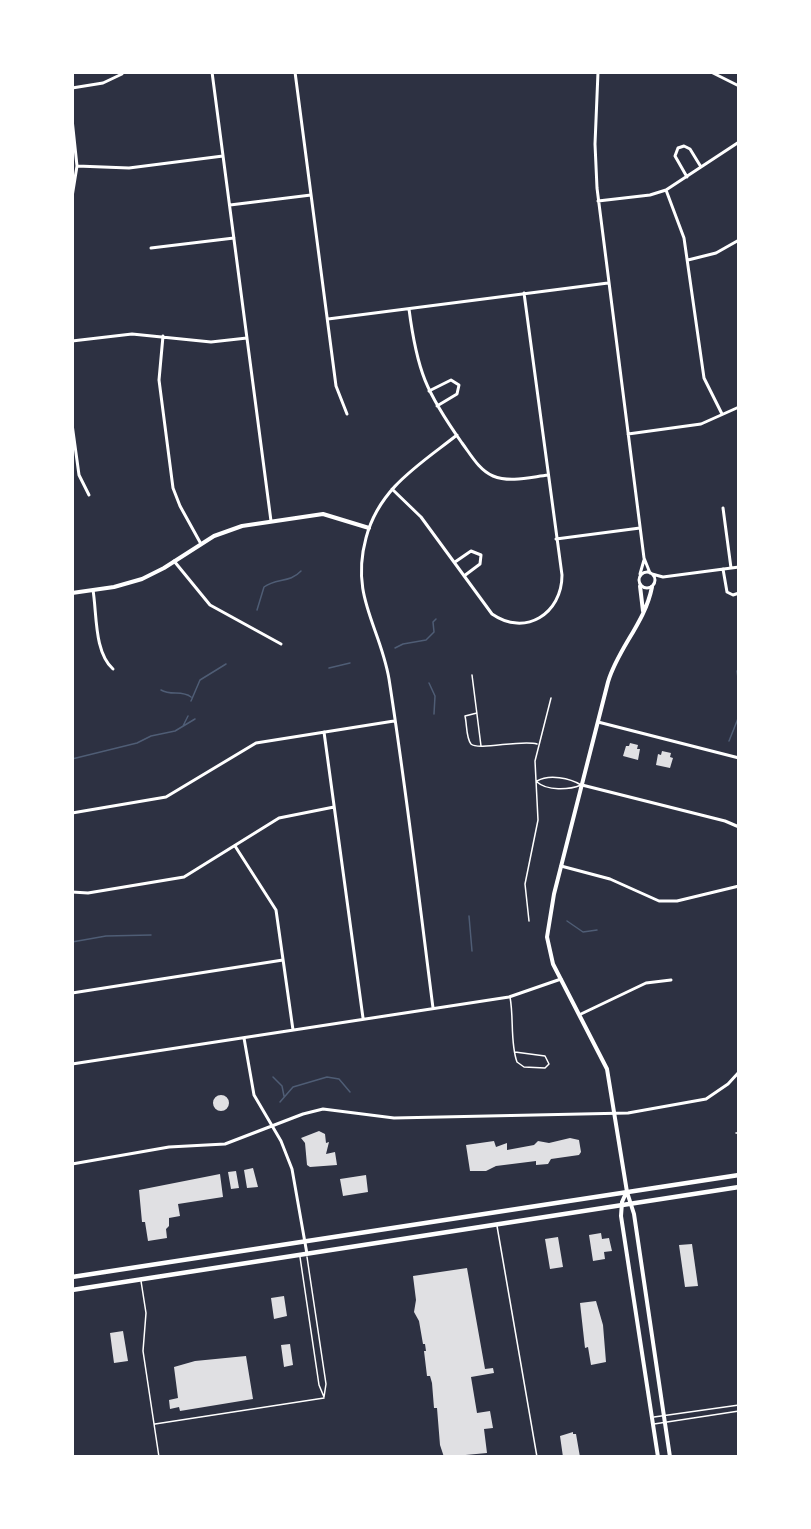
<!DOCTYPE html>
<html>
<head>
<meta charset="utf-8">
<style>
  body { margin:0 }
  #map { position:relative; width:811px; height:1529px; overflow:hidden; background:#2d3142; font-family:"Titillium Web",sans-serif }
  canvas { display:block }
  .frame { position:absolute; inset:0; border:74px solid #fff; pointer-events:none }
</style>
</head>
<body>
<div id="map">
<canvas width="811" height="1529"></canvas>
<div class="frame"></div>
</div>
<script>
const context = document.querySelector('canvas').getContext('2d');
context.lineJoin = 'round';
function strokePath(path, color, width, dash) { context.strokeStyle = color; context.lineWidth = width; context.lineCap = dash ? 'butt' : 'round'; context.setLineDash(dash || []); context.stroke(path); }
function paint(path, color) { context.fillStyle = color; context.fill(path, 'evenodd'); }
const stream = new Path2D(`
  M257,610L264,587C276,578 290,583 301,571
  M395,648L403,644L426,640L434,632L433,622L436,619
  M329,668L350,663
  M737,671L739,685
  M429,683L435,696L434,714
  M161,690C171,696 182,690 191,697
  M191,701L200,680L226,664
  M183,726L188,716
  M729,741L739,716
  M72,759L137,743L151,736L175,731L195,719
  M469,916L472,951
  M567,921L583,932L597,930
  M72,942L106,936L151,935
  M273,1077L282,1086L284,1096
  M280,1102L293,1087L327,1077L339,1079L350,1092`);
const building = new Path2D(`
  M630,743L638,745L637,749H640L638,760L623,756L626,746H629Z
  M662,751L671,753L670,757L673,758L670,768L656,765L658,754L661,755Z
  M213 1103a8 8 0 1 1 16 0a8 8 0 1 1-16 0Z
  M319,1131L325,1134L326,1143L329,1142L326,1154L335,1152L337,1165L310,1167L307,1165L305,1143L301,1138Z
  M570,1138L579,1140L581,1152L579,1155L551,1159L548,1164L536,1165V1161L496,1166L486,1171H470L466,1145L494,1141L496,1147L507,1143V1150L534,1145L538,1141L549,1143Z
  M253,1168L258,1187L247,1188L244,1170Z
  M236,1171L239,1188L231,1189L228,1172Z
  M220,1174L223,1197L178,1204L180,1216L169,1218V1226L166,1229L167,1238L148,1241L145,1222H142L139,1190Z
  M366,1175L368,1192L343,1196L340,1179Z
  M601,1233L602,1239L609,1238L612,1251L604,1252L605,1259L593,1261L589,1235Z
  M558,1237L563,1267L550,1269L545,1239Z
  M692,1244L698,1286L685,1287L679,1245Z
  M467,1268L485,1369L493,1368L494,1373L471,1377L477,1413L490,1411L493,1428L484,1429L487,1453L444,1457L440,1445L437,1408H434L432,1383L430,1376H427L424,1351H426L425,1344H423L419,1321L414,1312L416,1300L413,1276Z
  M284,1296L287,1316L274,1319L271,1298Z
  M596,1301L603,1325L606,1362L591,1365L588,1347L585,1348L580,1303Z
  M123,1331L128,1361L114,1363L110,1333Z
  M290,1344L293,1365L284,1367L281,1345Z
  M246,1356L253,1399L180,1411L179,1407L170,1409L169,1400L178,1398L174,1367L195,1361Z
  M573,1432V1434H576L580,1457H563L560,1436Z`);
const service = new Path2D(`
  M472,675L481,746
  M477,713L465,716C467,724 466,738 471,744C478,751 522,739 537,744
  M537,781C549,774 570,778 581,785
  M537,782C547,791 569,790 581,785
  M529,921L525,884L538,820L535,761L551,698
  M510,997C514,1018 510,1043 517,1062L524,1067L545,1068L549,1064L545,1056L515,1052
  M736,1133H739
  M497,1226L537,1457
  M300,1257L319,1385L324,1397
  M307,1257L326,1384L324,1397
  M141,1281L146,1313L143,1351L159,1457
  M654,1417L739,1405
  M155,1424L324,1398
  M654,1424L739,1411`);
const minor = new Path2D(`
  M212,72L271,521
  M295,72L336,386L347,414
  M598,72L595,144L597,188L644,558L650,573
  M711,72L739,86
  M72,88L103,83L122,74
  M72,119L77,166L72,197
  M77,166L129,168L223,156
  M687,177L675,156L678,148L684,146L690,149L701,167
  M666,190L684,238L704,378L722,414
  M598,201L650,195L666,190L739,142
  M230,205L311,195
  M151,248L234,238
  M688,260L716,253L739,240
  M409,309C417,371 426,392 462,443C471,455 479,470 493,476C510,483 531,477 548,475
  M328,319L608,283
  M163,336L159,380L173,488L180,506L201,544
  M72,341L132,334L211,342L247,338
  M429,391L451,380L459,385L457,394L437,406
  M72,424L79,475L89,495
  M628,434L701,424L739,407
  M392,489L421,517L492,614C525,637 562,614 562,575L524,293
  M723,508L731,568
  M556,539L640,528
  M174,561L210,605L281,644
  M455,562L471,551L481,555L480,564L464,576
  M723,569L727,592L733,595L739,593
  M639 580a8 8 0 1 1 16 0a8 8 0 1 1-16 0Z
  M640,574L644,560
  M652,574L663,577L739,567
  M93,590C97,614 94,652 113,669
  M598,722L739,758
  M324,732L363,1018
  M582,785L725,821L739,827
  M72,813L166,797L256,743L394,721
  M235,846L276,910L293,1030
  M561,866L610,879L659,901H677L739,886
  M72,892L88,893L184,877L279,818L334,807
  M72,993L283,960
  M433,1008C419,898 406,788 389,679C380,626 350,597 366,538C379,488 419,465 457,435
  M581,1014L646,983L671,980
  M244,1038L254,1095L281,1141L292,1169L307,1254
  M72,1064L509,997L561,979
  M72,1164L169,1147L225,1144L303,1114L323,1109L394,1118L628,1113L706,1099L728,1084L739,1072`);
const tertiary = new Path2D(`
  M640,586L643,611
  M652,587C645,623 618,648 608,682L554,894L547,937L553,964L607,1069L627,1192L634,1214L670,1457
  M72,593L114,587L142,579L164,568L214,536L242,526L323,514L369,528
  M626,1193L622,1202L621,1216L658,1457`);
const primary = new Path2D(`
  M72,1277L739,1175
  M72,1290L739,1187`);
strokePath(stream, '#4f5d75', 1.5);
paint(building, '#e0e0e3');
strokePath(service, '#fff', 1.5);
strokePath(minor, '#fff', 3);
strokePath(tertiary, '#fff', 4);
strokePath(primary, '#fff', 4.5);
</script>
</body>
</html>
